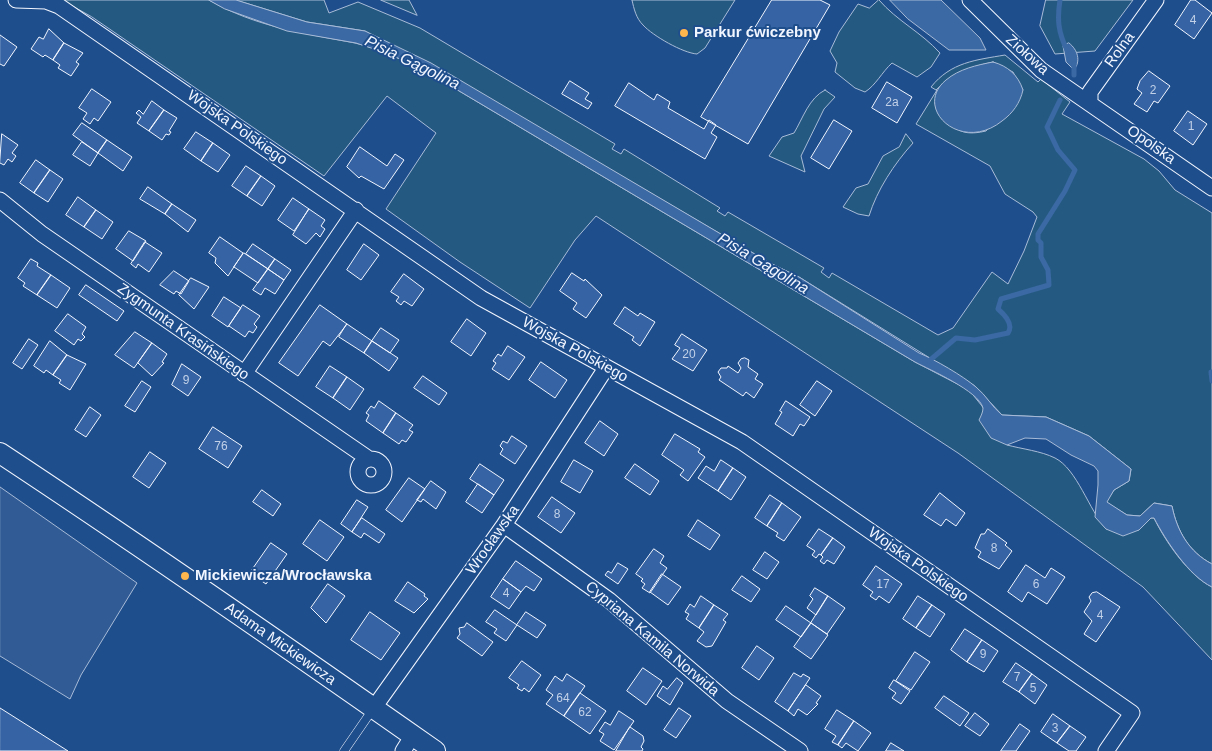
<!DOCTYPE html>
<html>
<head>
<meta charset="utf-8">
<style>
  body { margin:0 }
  canvas { display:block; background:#1f4e8c }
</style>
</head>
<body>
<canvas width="1212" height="751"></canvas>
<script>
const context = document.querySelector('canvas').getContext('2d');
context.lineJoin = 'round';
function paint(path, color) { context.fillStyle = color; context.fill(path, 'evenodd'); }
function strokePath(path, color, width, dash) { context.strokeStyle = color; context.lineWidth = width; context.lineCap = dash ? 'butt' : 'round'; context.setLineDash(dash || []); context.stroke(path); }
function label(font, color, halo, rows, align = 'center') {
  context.font = font + ' Helvetica,sans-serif'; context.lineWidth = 4; context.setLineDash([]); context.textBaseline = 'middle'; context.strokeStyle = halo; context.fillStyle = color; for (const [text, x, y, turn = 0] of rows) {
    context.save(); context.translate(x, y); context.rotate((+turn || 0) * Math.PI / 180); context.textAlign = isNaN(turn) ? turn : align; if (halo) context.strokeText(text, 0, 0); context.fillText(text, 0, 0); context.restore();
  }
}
const green = new Path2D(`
  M62,0H209C256,27 303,33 355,43C385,50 412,65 439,79L915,362L969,390L982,406L1007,445C1022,449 1041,451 1055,458C1077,469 1089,510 1106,529L1139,530L1151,518H1154C1165,541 1189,576 1212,587V660L1143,587L958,453L596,216L575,240L530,308L460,262L386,209L436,133L387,96L324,176L92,17Z
  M236,0H324L329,13L358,2L420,28L615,144L612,149L621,154L624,149L720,208L717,211L725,216L728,212L824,268L821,272L829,278L832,273L938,335L953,328L992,272L1008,284L1024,251L1037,217L1033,212L1005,194L990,166L916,124L937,90L935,104C952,125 956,138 986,131L1023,90L1013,72L993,62C970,67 952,73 936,90L931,87C951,62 976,60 1005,55L1038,82L1041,79L1070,102L1062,114L1144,159L1159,171L1175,190L1212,213V564C1189,552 1177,531 1172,506L1154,503L1140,516L1127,515L1106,502L1114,490L1129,481L1131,469L1089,436L1046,417L1002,415L975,386L799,277L770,263L572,147L365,31L307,22Z
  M381,0H409L417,15Z
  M632,0H735L705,48L697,54C683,53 653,36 643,25C636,18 634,9 632,0Z
  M879,0C897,21 921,32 940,53L931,67L917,77L892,63C882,72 876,85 865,92L855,88L835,72L837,63L830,51L839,32L858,4L869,8Z
  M1046,0H1133L1095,51L1055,54L1040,26Z
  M825,90L835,97L824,109L801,156L805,172L769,156L782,137L794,133C803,118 809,98 825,90Z
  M906,134L913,143C894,164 877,190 869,216L858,214L843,207L856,188L868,184L883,156L899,147Z`);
const parking = new Path2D(`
  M0,487L137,583L81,675L70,699L0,656Z`);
const water = new Path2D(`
  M209,0H236L307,22L365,31L431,63L770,263L799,277L919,353C934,359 963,376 976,387C986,395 992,407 1002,415L1046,417L1089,436L1131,469L1129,481L1114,490L1107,502L1127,515L1140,516L1154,503L1172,506C1177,531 1189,552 1212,564V587C1189,576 1166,541 1154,518H1151L1139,530L1123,536L1106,529L1095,517L1098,485V471L1094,466L1071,455L1046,439L1025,438L1007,445L991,438L979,420C981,416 983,412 983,408C979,391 930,370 915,362L439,79L392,55L356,43L287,31L225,9Z
  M890,0H941L980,38L986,50H949L908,19Z
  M1069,43C1078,50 1081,61 1074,70L1066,62L1063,46Z
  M993,62C1008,66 1018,75 1023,90C1020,103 1013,113 1002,121C961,154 912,108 946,80C959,69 977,65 993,62Z`);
const stream = new Path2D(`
  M1060,0C1057,19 1058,32 1067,50
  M1074,64V75
  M929,361L956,338L975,340L1008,333C1014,324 1005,315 998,309L1001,299L1049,285L1048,270L1041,257V243L1038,240V234L1065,191L1075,170L1058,150L1047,127L1060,100
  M1211,372L1212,381`);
const building = new Path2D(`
  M772,0H820L830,5L748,144L701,117Z
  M1191,0H1195L1212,13L1194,39L1175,25Z
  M49,29L64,43L53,60L45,55L43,57L31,49L39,37L43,39Z
  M0,35L17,47L4,66L0,64Z
  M64,43L83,53L76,62L79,64L71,76L58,68L60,65L53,60Z
  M1149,71L1170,86L1158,103L1154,101L1147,112L1134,104L1142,93L1137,89L1140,81Z
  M570,81L589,93L585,99L592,103L588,109L562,94Z
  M887,82L912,97L897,123L872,108Z
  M629,83L654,100L657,94L670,102L668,108L704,129L709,120L716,125L711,133L717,137L705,159L615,106Z
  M92,89L111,102L98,121L94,118L90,124L83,119L87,113L79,108Z
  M152,101L164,110L149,131L137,123L141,117L136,113L139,110L143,114Z
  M164,110L177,118L169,131L171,132L169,135L166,134L162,140L149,131Z
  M1188,111L1207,124L1193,145L1174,131Z
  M834,120L852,131L829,169L811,158Z
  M82,123L107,140L98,153L73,135Z
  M196,132L213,143L201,161L184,149Z
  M2,134L18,145L12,153L16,156L12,162L8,159L4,165L0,163Z
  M107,140L132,157L123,171L98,153Z
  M82,142L98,153L90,166L73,155Z
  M213,143L230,155L218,172L201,161Z
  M360,147L387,166L395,154L404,160L384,189L361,176L359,178L347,167Z
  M36,160L50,170L34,193L20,183Z
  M246,166L261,176L247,196L232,186Z
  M50,170L63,179L48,202L34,193Z
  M261,176L275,186L262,206L247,196Z
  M148,187L172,204L165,214L140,199Z
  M78,197L96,210L84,227L66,215Z
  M293,198L309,209L294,231L278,220Z
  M172,204L196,220L188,232L165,214Z
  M309,209L325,220L321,226L325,229L320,237L316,233L306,244L293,235Z
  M96,210L113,222L102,239L84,227Z
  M129,231L146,241L133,261L116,249Z
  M220,237L243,253L228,276L215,263L216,258L209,253Z
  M145,242L162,253L149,272L138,264L136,268L131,264Z
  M253,244L275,259L268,269L246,254Z
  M364,244L379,255L361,280L347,270Z
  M244,253L268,269L258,283L234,267Z
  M31,259L38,263L37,266L51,275L37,295L23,286L25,283L18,278Z
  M275,259L291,270L284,280L268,269Z
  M268,269L284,280L275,294L265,288L261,295L253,290Z
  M174,271L189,281L181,294L176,291L174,294L160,285Z
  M572,273L584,281L585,279L602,295L586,318L573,309L577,303L560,291Z
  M404,274L424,289L412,306L404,301L401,305L396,301L399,297L391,292Z
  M51,275L70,288L57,308L37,295Z
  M191,278L209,287L194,309L179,295Z
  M86,285L124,311L117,321L79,295Z
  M224,297L241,308L228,327L212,316Z
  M243,305L260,316L254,324L257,327L253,333L249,331L245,337L229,326Z
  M320,305L347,324L330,346L323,341L298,376L279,363Z
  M625,307L638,316L640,313L655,322L640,346L632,340L634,337L614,324Z
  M68,314L86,327L82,334L85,337L81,341L78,339L74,345L55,331Z
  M467,319L486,333L471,356L451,342Z
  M347,324L372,341L364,353L339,337Z
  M381,328L399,340L390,353L372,341Z
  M135,332L152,343L134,368L115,355Z
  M682,334L707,350L693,371L672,359L680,348L675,345Z
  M29,339L38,345L22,369L13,363Z
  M50,341L67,355L53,375L46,370L44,373L34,366Z
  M372,341L398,358L389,371L364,353Z
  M152,343L167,354L162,362L164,363L152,376L138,363Z
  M508,346L525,357L509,380L492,369L496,363L493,361L498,354L501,356Z
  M67,355L86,364L70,390L59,383L61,380L53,375Z
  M745,358L749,360L748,367L758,374L755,379L763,384L754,398L746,392L743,396L719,380L721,377L718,372L721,368H727L728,366L738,373L741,368L738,363L741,359Z
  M541,362L567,380L555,398L529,380Z
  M182,364L201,377L188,396L172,385Z
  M330,366L347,377L333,398L316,387Z
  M423,376L447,393L439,405L414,388Z
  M347,377L364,389L350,410L333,398Z
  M142,381L151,387L135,412L125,406Z
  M817,381L832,391L815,416L800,405Z
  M379,401L396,413L383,433L366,421L369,415L366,413L371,406L374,408Z
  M786,401L810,417L804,426L800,424L793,436L775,424L782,412L780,411Z
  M90,407L101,415L86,437L75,430Z
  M396,413L413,425L409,430L413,432L406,442L402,440L399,444L383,433Z
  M600,421L618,434L604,456L585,443Z
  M213,427L242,446L228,468L199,449Z
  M675,434L700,449L698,452L705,457L688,481L680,475L684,470L662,455Z
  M512,436L527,446L515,464L500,454L503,449L500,446L503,441L507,443Z
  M150,452L166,463L149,488L133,477Z
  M574,460L593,471L580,493L561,482Z
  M721,460L733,468L718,491L698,478L706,466L714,471Z
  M480,464L504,480L494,495L470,479Z
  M635,464L659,481L650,495L625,478Z
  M733,468L746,477L731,500L718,491Z
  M409,478L425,489L402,522L386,510Z
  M431,481L446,492L436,509L423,499L421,502L417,500Z
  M478,484L494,495L482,513L466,502Z
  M262,490L281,504L273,516L253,502Z
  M940,493L965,513L956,526L946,519L941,526L924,515Z
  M770,495L782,503L767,526L755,518Z
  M552,497L575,513L561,533L538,517Z
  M357,500L368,507L352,532L341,524Z
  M782,503L801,517L784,541L776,536L778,533L767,526Z
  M362,518L385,534L379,543L364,533L361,538L352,532Z
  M320,520L344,537L327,561L303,544Z
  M698,520L720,535L710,550L688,536Z
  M819,529L833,538L821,555L819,554L816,558L812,555L815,551L807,546Z
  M988,529L1007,543L1005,545L1012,551L999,569L978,557L981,552L975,548L981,534H984Z
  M833,538L845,547L834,564L827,560L824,564L820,561L823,557L821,555Z
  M271,543L287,554L266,584L250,573Z
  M654,549L664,556L660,563L667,568L650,593L642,588L645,584L641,581L643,579L636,574Z
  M765,552L779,562L767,579L753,570Z
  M516,561L542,579L534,591L526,586L521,592L503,579Z
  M618,563L628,569L618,584L605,575L608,571L611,573Z
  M1026,565L1045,578L1051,568L1065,577L1047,604L1028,592L1022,602L1008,592Z
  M876,566L902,584L889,603L879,596L876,600L870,596L873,592L863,585Z
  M662,574L681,587L668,605L650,592Z
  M742,576L760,589L751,602L732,590Z
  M503,579L521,592L509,609L491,597Z
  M408,582L425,594L424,596L428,599L414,613L395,601Z
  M328,584L345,596L326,623L311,608Z
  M815,588L828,596L816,615L807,608L813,599L810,596Z
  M1097,592L1120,607L1096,642L1084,634L1092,621L1084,612L1091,601L1089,597L1092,593Z
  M701,596L714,605L699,628L686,619L689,614L685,612L690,604L694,607Z
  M828,596L845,608L827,634L811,623Z
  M918,596L932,605L916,628L903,619Z
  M714,605L728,614L723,620L726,622L712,646L706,647L697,641L704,632L699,628Z
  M932,605L945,614L930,637L916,628Z
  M786,606L811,623L801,637L776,620Z
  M495,610L517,625L506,641L494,633L497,629L486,622Z
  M370,612L400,633L381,660L351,640Z
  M526,612L546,625L537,638L517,625Z
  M467,623L493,642L482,656L457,638L460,634L459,628L464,627Z
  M811,623L828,635L811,659L794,647Z
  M965,629L982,640L967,662L951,650Z
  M982,640L998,651L984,672L967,662Z
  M757,646L774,658L759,680L742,668Z
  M915,652L930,662L911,690L896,681Z
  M522,661L541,675L529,692L524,688L522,691L517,688L519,685L509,678Z
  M1016,663L1032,674L1019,692L1003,682Z
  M643,668L662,681L646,705L627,691Z
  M794,673L801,677L803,674L810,678L788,711L775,702Z
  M567,674L585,686L564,716L546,704L553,695L546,690L555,676L562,681Z
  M1032,674L1047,685L1035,704L1019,692Z
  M677,678L683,683L670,705L657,696L663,686L667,689Z
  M894,680L910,691L901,704L892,698L896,693L889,688Z
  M806,685L821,696L816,703L818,704L807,715L798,709L794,716L788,711Z
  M580,693L606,711L590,734L564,716Z
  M944,696L969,713L960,726L935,708Z
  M0,708L68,751H0Z
  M679,708L691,716L676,738L664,730Z
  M837,710L854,721L838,745L832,742L836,736L825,729Z
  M619,711L634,721L614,750L600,741L604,734L599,731L605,722L610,725Z
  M975,713L989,724L980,736L965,726Z
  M1053,714L1070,726L1057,743L1041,732Z
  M854,721L871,733L858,751L846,743L842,748L838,745Z
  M1020,724L1030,731L1016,751H1001Z
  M1070,726L1086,737L1076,751H1069L1057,743Z
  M630,727L643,736L644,741L641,747L643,749L642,751H616Z
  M891,743L904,751H886Z`);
const lane = new Path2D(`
  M344,751L373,709`);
const street = new Path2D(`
  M16,0L46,1L59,6L481,298L742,442L1132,713L1106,751
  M970,0L1041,70L1212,188
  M1090,102V92L1156,0
  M0,200L42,234L369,459
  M244,374L356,210
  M358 472a13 13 0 1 1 26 0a13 13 0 1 1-26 0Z
  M504,525L609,600L727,701L800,751
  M373,709L504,525L606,368
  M403,751L413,735`);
const secondary = new Path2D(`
  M0,453C147,550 291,650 435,751`);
const markers = [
  [684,33,5,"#ffb74d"],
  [185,576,5,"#ffb74d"]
];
const numberNames = [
  ["4",1193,21],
  ["2",1153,91],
  ["2a",892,103],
  ["1",1191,127],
  ["20",689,355],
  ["9",186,381],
  ["76",221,447],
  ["8",557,515],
  ["8",994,549],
  ["17",883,585],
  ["6",1036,585],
  ["4",506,594],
  ["4",1100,616],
  ["9",983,655],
  ["7",1017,678],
  ["5",1033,689],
  ["64",563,699],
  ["62",585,713],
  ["3",1055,729]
];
const poiNames = [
  ["Parkur ćwiczebny",694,33],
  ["Mickiewicza/Wrocławska",195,576]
];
const streetNames = [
  ["Rolna",1120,50,-54],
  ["Ziołowa",1027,55,42],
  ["Wojska Polskiego",237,128,35],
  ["Opolska",1151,145,35],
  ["Zygmunta Krasińskiego",183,332,35],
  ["Wojska Polskiego",575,350,29],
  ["Wrocławska",493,540,-55],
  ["Wojska Polskiego",918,565,35],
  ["Cypriana Kamila Norwida",652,639,40],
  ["Adama Mickiewicza",280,644,35]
];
const waterNames = [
  ["Pisia Gągolina",412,63,26],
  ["Pisia Gągolina",763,264,31]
];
paint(green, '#245a82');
strokePath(green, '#a8bbd7', 1);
paint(parking, '#305b95');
strokePath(parking, '#a8bbd7', 1);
paint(water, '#3b69a3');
strokePath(water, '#a8bbd7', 1);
strokePath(stream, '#3b69a3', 5);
paint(building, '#3563a3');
strokePath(building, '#f2f6ff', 1);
strokePath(lane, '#f2f6ff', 9);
strokePath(street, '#f2f6ff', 17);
strokePath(secondary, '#f2f6ff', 22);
strokePath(lane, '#1f4e8c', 8);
strokePath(street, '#1f4e8c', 15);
strokePath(secondary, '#1f4e8c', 20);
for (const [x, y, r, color] of markers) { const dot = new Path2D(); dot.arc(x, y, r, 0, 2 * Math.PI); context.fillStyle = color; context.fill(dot); strokePath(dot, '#1f4e8c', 2); }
label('12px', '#c3d1e8', null, numberNames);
label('bold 15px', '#f2f6ff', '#1f4e8c', poiNames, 'left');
label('15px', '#f2f6ff', '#1f4e8c', streetNames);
label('italic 16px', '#f2f6ff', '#1f4e8c', waterNames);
</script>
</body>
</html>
